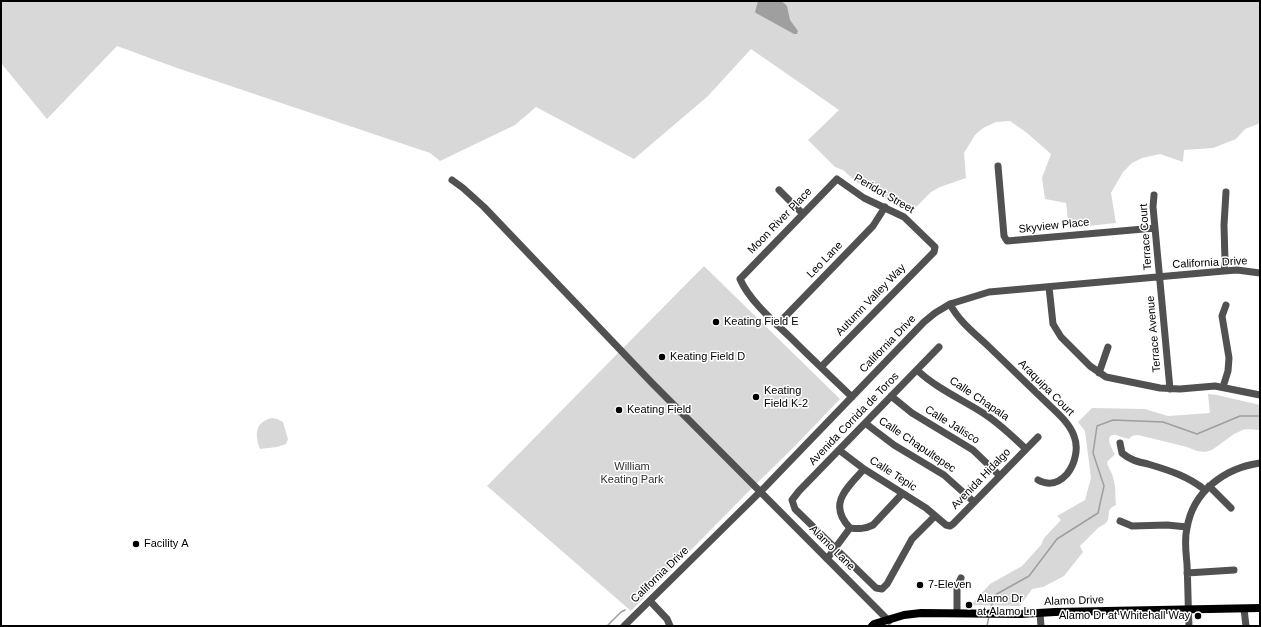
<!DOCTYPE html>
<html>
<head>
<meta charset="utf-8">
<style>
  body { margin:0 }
  #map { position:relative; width:1261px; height:627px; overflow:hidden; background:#fff; font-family:Arial,sans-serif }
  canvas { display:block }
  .frame { position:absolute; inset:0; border:2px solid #000; pointer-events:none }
</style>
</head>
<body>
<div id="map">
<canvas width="1261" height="627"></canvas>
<div class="frame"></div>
</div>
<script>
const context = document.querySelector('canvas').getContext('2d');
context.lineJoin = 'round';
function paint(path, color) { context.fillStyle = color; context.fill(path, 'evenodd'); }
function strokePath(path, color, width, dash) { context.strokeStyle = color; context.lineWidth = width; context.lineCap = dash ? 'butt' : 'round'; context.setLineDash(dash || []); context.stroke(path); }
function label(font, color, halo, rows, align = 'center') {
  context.font = font + ' Arial,sans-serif'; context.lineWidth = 3; context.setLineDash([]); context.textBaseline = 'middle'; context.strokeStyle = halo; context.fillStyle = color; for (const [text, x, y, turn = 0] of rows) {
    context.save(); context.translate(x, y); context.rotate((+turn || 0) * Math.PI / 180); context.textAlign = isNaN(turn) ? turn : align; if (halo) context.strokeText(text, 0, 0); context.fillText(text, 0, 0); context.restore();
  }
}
const green = new Path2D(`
  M1,1H1260V121L1258,124L1245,129L1236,139L1213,148L1184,150L1183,162L1160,154L1142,158L1132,163L1123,172L1111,193L1116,223L1069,228L1066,203L1045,199L1042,178L1051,154L1027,133L1010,121L996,122L983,128L975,135L964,153L966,178L940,187L931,192L912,211L877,194L855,181L843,170L835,167L808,140L839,110L751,49L708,96L634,159L536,107L515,125L440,161L430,153L177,68L117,46L47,119L1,63Z
  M704,266L840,399L794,447L748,492L631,611L487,486Z
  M1208,394L1217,395L1260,405V430L1245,429L1234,434L1212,450L1205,452L1197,451L1187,447L1138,435L1132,436L1129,439C1124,438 1120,436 1116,435C1103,433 1112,450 1115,454L1107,462C1108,468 1112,472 1113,477C1116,486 1115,496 1116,505C1104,510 1112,516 1106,523C1104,525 1100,526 1098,528C1092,534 1086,540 1080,546L1083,552L1064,576L1043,587L1032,589L1020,606L971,605L990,584L1022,566L1041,545L1044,538L1061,520L1057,516L1085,500L1091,478L1085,431L1078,422L1092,408L1145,409L1168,416L1210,413Z
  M272,418L277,419L283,422L288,439L286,444L277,447L260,449C255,436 254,422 272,418Z`);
const water = new Path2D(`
  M758,1H780L784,3L787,6L790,20L798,31L797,34H794L756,13L755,12Z`);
const stream = new Path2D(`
  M990,611L995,595L1029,576L1057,539L1098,513L1104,486L1093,453L1097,426L1113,420L1163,422L1197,434L1240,416H1260
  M607,626L621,612L625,610
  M987,626L989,616`);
const minor = new Path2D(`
  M998,166L1004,236L1007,241L1155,228
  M452,180L463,188L484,207L651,382L889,621
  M779,190L803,214
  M1154,195L1153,207L1155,228L1170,389
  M1224,271L1225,261L1224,225L1226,192
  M1049,287L1053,324L1061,337L1090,366L1106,377L1160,388L1180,389L1215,386L1260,395
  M950,304C958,320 973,332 986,344C1006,363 1025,382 1045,401C1056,412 1069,422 1074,436C1079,448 1075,464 1067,474C1059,483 1049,486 1038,480
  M777,325L873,226L885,207
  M821,367L934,252L935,247L904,217L864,198L837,179L740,279C749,300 773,321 790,337C810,357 831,377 852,397
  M917,370C936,388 961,399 983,413C999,423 1012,436 1026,449
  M1099,373L1108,347
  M1223,387L1228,371L1229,358L1222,316L1226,305
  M891,396L912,413L973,450L1000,476
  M865,423L894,445L944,475L974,502
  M1120,443L1122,453C1130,460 1138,462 1148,464C1168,470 1188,476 1205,490
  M839,450L864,469L926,508L946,525L950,526L953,524L1038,437
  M864,469C847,488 827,504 850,528C859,529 865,529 873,525L902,494
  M1209,486L1231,508
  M935,516L912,539L887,584L882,589L876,588L795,509L792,500L799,491L939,347
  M1120,521L1132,526L1167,525L1187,527
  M827,559L850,528
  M1187,573L1234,570
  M650,601L667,619L670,626
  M1244,609L1246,626
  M957,613V587L961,578
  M1040,613L1041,626
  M624,626L765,487L924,322L935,313L950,304L989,292L1224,271L1237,270L1260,273
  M1189,626C1188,606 1188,585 1187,564C1186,552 1184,540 1187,528C1193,491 1225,468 1260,463`);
const major = new Path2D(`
  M872,626L874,624L904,615L921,613L1020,614L1055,612L1260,608`);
const markers = [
  [716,322,4,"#000"],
  [662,357,4,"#000"],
  [756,397,4,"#000"],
  [619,410,4,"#000"],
  [136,544,4,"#000"],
  [920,585,4,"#000"],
  [969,605,4,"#000"],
  [1198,616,4,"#000"]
];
const streetNames = [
  ["Peridot Street",884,194,30],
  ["Moon River Place",780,221,-46],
  ["Skyview Place",1054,226,-6],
  ["Terrace Court",1146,237,-94],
  ["Leo Lane",825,260,-46],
  ["California Drive",1210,263,-3],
  ["Autumn Valley Way",871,300,-46],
  ["Terrace Avenue",1154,334,-95],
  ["California Drive",888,344,-46],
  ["Araquipa Court",1046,388,45],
  ["Calle Chapala",979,399,34],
  ["Avenida Corrida de Toros",854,419,-46],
  ["Calle Jalisco",952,425,32],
  ["Calle Chapultepec",917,445,34],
  ["Calle Tepic",893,474,33],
  ["Avenida Hidalgo",981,479,-46],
  ["Alamo Lane",832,548,45],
  ["California Drive",660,575,-44],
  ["Alamo Drive",1074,601,-2]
];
const poiNames = [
  ["Keating Field E",724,322],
  ["Keating Field D",670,357],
  ["Keating",764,391],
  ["Field K-2",764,404],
  ["Keating Field",627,410],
  ["Facility A",144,544],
  ["7-Eleven",928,585],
  ["Alamo Dr",977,599],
  ["at Alamo Ln",977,612],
  ["Alamo Dr at Whitehall Way",1190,616,"right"]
];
const parkNames = [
  ["William",632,467],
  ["Keating Park",632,480]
];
paint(green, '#d8d8d8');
paint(water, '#9f9f9f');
strokePath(stream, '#9f9f9f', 1.5);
strokePath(minor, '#515151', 7);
strokePath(major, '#000', 8);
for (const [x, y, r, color] of markers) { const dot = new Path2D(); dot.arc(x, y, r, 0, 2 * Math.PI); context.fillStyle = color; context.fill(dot); strokePath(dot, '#fff', 1.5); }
label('11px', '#000', '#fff', streetNames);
label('11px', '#000', '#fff', poiNames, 'left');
label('11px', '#2f2f2f', '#fff', parkNames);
</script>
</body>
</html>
